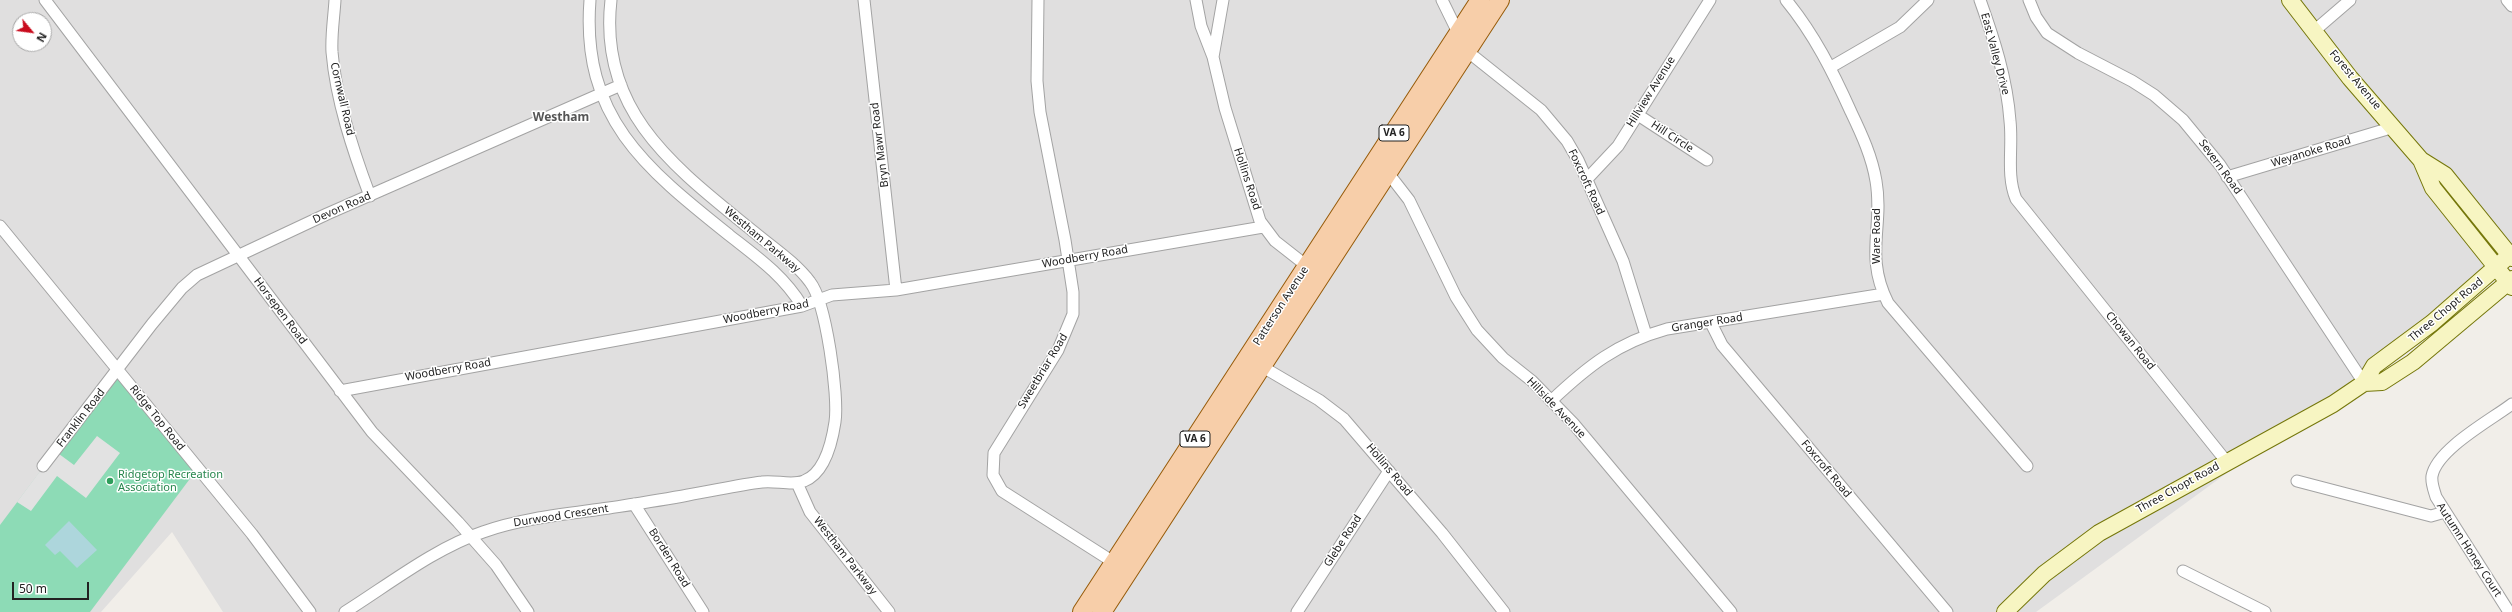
<!DOCTYPE html>
<html>
<head>
<meta charset="utf-8">
<style>
  body { margin:0 }
  #map { position:relative; width:2512px; height:612px; overflow:hidden; background:#f1eee9; font-family:"Noto Sans",sans-serif }
  canvas { display:block }
  .north { position:absolute; left:12px; top:12px; width:40px; height:40px; box-sizing:border-box; background:#fff; border:1px solid #a7a7a7; border-radius:50%; rotate:119deg; font-size:11px; font-weight:700; line-height:16px; text-align:center; color:#222 }
  .north::after { content:''; display:block; margin:auto; width:14px; height:18px; background:#c90b1d; clip-path:polygon(50% 0,100% 100%,50% 72%,0 100%) }
  .scale { position:absolute; left:12px; top:582px; width:77px; height:18px; box-sizing:border-box; border:2px solid #222; border-top:0; padding-left:5px; font-size:12px; line-height:14px; white-space:nowrap; color:#222; -webkit-text-stroke:3px #fff; paint-order:stroke }
</style>
</head>
<body>
<div id="map">
<canvas width="2512" height="612"></canvas>
<div class="north">N</div>
<div class="scale">50 m</div>
</div>
<script>
const context = document.querySelector('canvas').getContext('2d');
context.lineJoin = 'round';
function paint(path, color) { context.fillStyle = color; context.fill(path, 'evenodd'); }
function strokePath(path, color, width, dash) { context.strokeStyle = color; context.lineWidth = width; context.lineCap = dash ? 'butt' : 'round'; context.setLineDash(dash || []); context.stroke(path); }
function label(font, color, halo, rows, align = 'center') {
  context.font = font + ' "Noto Sans",sans-serif'; context.lineWidth = 3; context.setLineDash([]); context.textBaseline = 'middle'; context.strokeStyle = halo; context.fillStyle = color; for (const [text, x, y, turn = 0] of rows) {
    context.save(); context.translate(x, y); context.rotate((+turn || 0) * Math.PI / 180); context.textAlign = isNaN(turn) ? turn : align; if (halo) context.strokeText(text, 0, 0); context.fillText(text, 0, 0); context.restore();
  }
}
const residential = new Path2D(`
  M0,0H2512V256L2374,366L2036,612H223L172,532L101,612H59L0,564ZM20,20H44V44H20Z`);
const pitch = new Path2D(`
  M117,369L198,468L90,612H0V525Z`);
const parking = new Path2D(`
  M97,436L120,453L86,498L57,476L31,511L17,502L55,451L74,465Z`);
const water = new Path2D(`
  M69,521L97,550L77,568L60,551L55,555L45,545Z`);
const minor = new Path2D(`
  M45,0L372,432L458,522L496,565L528,612
  M335,0C334,17 331,35 332,52C336,100 353,151 370,196
  M590,0C581,117 645,168 729,235C757,257 783,275 802,306
  M864,0L896,290
  M1038,0L1037,81L1040,112L1065,240L1073,292V314L1058,350L994,453L993,475L1002,491L1118,565
  M1196,0L1201,26L1213,57L1225,108L1260,221L1275,241L1312,270
  M1442,0L1467,51L1541,110L1567,141L1578,160L1623,261L1646,335
  M1786,0C1814,34 1833,72 1851,112C1862,135 1872,157 1876,181C1884,227 1864,255 1888,303L2027,466
  M1980,0C1994,39 2007,79 2010,121C2013,147 2006,175 2016,199L2226,461
  M2029,0L2036,17L2047,33L2078,53L2132,81L2154,95L2183,120L2220,165L2364,383
  M2507,0L2512,6
  M2314,31L2350,0
  M1213,57L1223,0
  M1831,67L1900,27L1928,0
  M1638,115L1707,160
  M1385,169L1409,200L1456,297L1477,330L1503,358L1532,381L1573,423L1731,612
  M2227,177L2394,127
  M1587,179L1618,146L1710,0
  M0,226L252,534L310,612
  M1711,323L1722,345L1947,612
  M1256,363L1319,400L1344,419L1442,533L1504,612
  M340,391L802,306L832,295L896,290L1263,227
  M1551,401C1588,366 1617,343 1667,329L1884,294
  M43,466L152,324L182,288L197,275L327,214L621,85
  M2297,481L2431,516L2445,512
  M797,483L810,512L889,612
  M634,504L703,612
  M2183,571L2265,612
  M345,612C388,585 435,548 483,532C523,518 567,514 609,508C635,504 662,500 688,495C713,491 737,485 762,482C775,480 792,486 804,481C825,473 832,442 835,422C839,396 826,302 810,282C795,262 773,248 754,232C677,169 598,113 611,0
  M1297,612L1389,471
  M2509,612L2436,497C2434,490 2431,483 2432,476C2437,449 2491,420 2512,404`);
const secondary = new Path2D(`
  M2290,0L2350,78L2421,160L2433,188L2512,287
  M2421,160L2445,175L2512,258
  M2364,383L2382,382L2413,362L2512,279
  M2005,612L2044,574L2099,533L2333,404L2364,383L2374,366L2432,323L2512,253`);
const primary = new Path2D(`
  M1082,612L1480,0
  M1102,612L1500,0`);
const markers = [
  [110,481,4,"#2e9e5b"]
];
const shields = [
  [1394,133,30],
  [1195,439,30]
];
const shieldNames = [
  ["VA 6",1394,133],
  ["VA 6",1195,439]
];
const streetNames = [
  ["East Valley Drive",1995,54,75],
  ["Forest Avenue",2355,80,50],
  ["Hillview Avenue",1651,92,-58],
  ["Cornwall Road",342,99,77],
  ["Hill Circle",1672,137,33],
  ["Bryn Mawr Road",880,145,-97],
  ["Weyanoke Road",2311,152,-17],
  ["Severn Road",2220,167,54],
  ["Hollins Road",1247,179,72],
  ["Foxcroft Road",1586,182,65],
  ["Devon Road",342,208,-24],
  ["Ware Road",1877,236,-90],
  ["Westham Parkway",762,240,40],
  ["Woodberry Road",1085,257,-10],
  ["Patterson Avenue",1281,306,-57],
  ["Three Chopt Road",2446,310,-40],
  ["Horsepen Road",280,311,53],
  ["Woodberry Road",766,312,-11],
  ["Granger Road",1707,323,-9],
  ["Chowan Road",2130,341,51],
  ["Woodberry Road",448,370,-10],
  ["Sweetbriar Road",1043,371,-59],
  ["Hillside Avenue",1556,408,46],
  ["Franklin Road",81,418,-52],
  ["Ridge Top Road",157,418,51],
  ["Foxcroft Road",1826,469,50],
  ["Hollins Road",1389,470,50],
  ["Three Chopt Road",2178,488,-29],
  ["Durwood Crescent",561,516,-9],
  ["Glebe Road",1343,541,-57],
  ["Autumn Honey Court",2469,550,57],
  ["Westham Parkway",845,556,52],
  ["Borden Road",669,558,58]
];
const leisureNames = [
  ["Ridgetop Recreation",118,475],
  ["Association",118,488]
];
const neighbourhoodNames = [
  ["Westham",561,118]
];
paint(residential, '#e0dfdf');
paint(pitch, '#8ddbb6');
paint(parking, '#e2e2e2');
paint(water, '#add6dc');
strokePath(minor, '#a3a3a3', 13);
strokePath(secondary, '#75770b', 18);
strokePath(primary, '#975b09', 20);
strokePath(minor, '#fff', 11);
strokePath(secondary, '#f7f5c2', 16);
strokePath(primary, '#f7cea9', 18);
for (const [x, y, r, color] of markers) { const dot = new Path2D(); dot.arc(x, y, r, 0, 2 * Math.PI); context.fillStyle = color; context.fill(dot); strokePath(dot, '#fff', 1.5); }
for (const [x, y, w] of shields) { const box = new Path2D(); box.roundRect(x - w / 2, y - 8, w, 16, 3); context.fillStyle = '#fff'; context.fill(box); strokePath(box, '#222', 1); }
label('bold 10px', '#222', null, shieldNames);
label('11px', '#222', '#fff', streetNames);
label('11px', '#27864d', '#fff', leisureNames, 'left');
label('bold 12px', '#555', '#fff', neighbourhoodNames);
</script>
</body>
</html>
